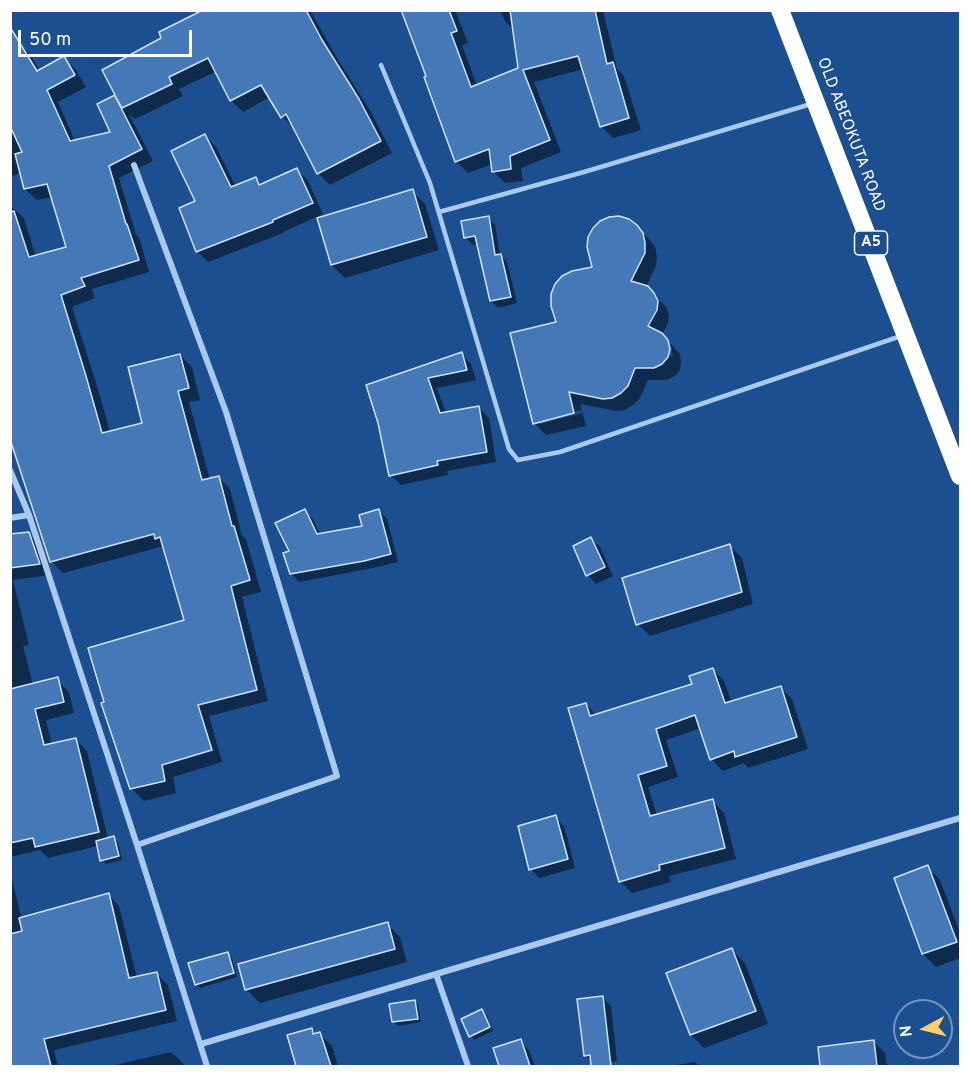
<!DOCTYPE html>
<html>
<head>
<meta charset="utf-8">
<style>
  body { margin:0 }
  #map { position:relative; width:971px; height:1077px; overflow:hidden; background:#1b4f8f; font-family:Overpass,sans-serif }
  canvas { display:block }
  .frame { position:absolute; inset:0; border:12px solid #fff; pointer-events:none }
  .north { position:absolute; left:893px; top:999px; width:60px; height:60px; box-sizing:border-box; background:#1b4f8f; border:2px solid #7695bc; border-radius:50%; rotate:263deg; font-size:16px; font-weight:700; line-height:24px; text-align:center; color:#fff }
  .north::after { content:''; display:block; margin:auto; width:21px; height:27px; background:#ffd166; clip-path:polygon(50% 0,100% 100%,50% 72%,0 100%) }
  .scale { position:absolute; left:18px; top:30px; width:174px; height:27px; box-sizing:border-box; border:3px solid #fff; border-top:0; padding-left:8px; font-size:18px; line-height:21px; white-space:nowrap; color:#fff; -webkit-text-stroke:4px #1b4f8f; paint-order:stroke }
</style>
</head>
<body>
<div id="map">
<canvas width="971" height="1077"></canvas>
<div class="frame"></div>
<div class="north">N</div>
<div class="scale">50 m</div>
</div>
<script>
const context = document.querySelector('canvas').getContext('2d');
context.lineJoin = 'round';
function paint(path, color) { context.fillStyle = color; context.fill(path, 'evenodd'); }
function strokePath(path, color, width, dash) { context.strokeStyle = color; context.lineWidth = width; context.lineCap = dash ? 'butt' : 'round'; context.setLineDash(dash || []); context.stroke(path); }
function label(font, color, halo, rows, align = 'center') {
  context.font = font + ' Overpass,sans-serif'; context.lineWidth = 4.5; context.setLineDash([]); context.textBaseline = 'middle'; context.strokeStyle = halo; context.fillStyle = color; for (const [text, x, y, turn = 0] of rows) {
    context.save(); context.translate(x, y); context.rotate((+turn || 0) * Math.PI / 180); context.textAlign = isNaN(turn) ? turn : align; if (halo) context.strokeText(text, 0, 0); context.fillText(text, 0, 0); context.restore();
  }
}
const shadow = new Path2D(`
  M225,10H310L334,53L371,112L392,153L330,185L318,173L294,128L283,117L270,97L243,112L231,100L217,71L179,89L183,96L135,119L129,114L153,161L119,178L136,235L139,237L149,272L92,289L95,298L72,307L98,389L110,432L144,424L180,355L192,367L200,400L189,402L210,480L219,478L230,489L242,536L246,539L261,592L242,597L268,701L209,716L222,762L173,777L176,793L144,801L132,789L103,704L186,621L164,546L63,573L51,561L10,438V207H12L24,218L36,257L68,248L53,197L37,200L25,189L21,172L10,178V47L18,42L30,54L40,71L64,58L76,70L86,87L58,102L75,141L113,133L99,105L117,96Z
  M403,10H455L468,43L462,45L477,86L519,69L514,30L505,21L500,10H603L617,69L624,76L641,130L613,138L601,126L584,69L534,82L561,152L521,168L523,181L505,183L493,171V164L468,173L456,161L428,77Z
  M205,136L216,147L236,187L256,179L262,186L297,170L308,181L323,214L283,232V233L208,262L197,251V202Z
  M412,191L425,204L439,250L345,278L332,265Z
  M488,218L495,225L500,255L507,262L517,303L498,308L491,301L478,244L473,245L466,238Z
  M636,226L649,239L655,247L657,256L656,266L646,287L666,307L669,315L668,323L662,335L668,341H667L670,356H673L670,343L680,354L681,362L680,370L675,376L667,380H648L640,398L633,405L625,410L616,411L580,404L586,426L546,435L534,423L558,323L594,269ZM581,410L582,413L540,424V420Z
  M461,354L471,364L476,380L437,388L446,413L479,408L489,418L496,462L447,471L448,475L401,485L391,475L380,423L367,386Z
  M304,511L313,519L320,535L364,527L379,511L387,519L398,562L373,568L299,582L291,573V551Z
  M28,533L40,545L50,575L13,580L29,645L23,646L33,685L58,681L69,692L74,713L46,720L52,745L75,739L87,751L108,839L114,838L118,842L122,860L106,864L102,860L98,846L48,858L40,850L10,857V535Z
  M591,539L600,547L613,576L596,584L588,575Z
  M730,546L742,558L753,604L650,636L638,624Z
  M712,669L724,681L732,703L781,688L792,699L808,749L748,768L744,763L723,771L711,759L701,728L666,740L678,777L648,787L657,815L713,801L724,813L736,859L669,876L671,882L632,893L620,881L586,704L597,716L693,685Z
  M555,817L564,826L575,868L539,878L531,869Z
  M927,867L940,880L960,933V958L936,967L923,954Z
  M10,872L22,919L108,894L119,906L137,978L157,974L168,985L177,1021L54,1050L58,1066H10Z
  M387,924L400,937L407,962L260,1003L247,990L240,965Z
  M732,950L745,963L768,1024L704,1048L691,1035Z
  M228,954L232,958L237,977L200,988L196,984Z
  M602,997L611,1006L617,1061L594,1064L585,1055Z
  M414,1001L418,1005L421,1022L398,1026L394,1022Z
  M482,1011L486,1014L493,1031L474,1040L470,1036Z
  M311,1030L316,1035L319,1034L332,1046L338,1066H298L289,1036Z
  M521,1041L529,1050L535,1066H500L495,1049Z
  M874,1042L885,1053L887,1066H822L820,1048Z
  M171,1052L183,1063V1066H111Z
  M695,1062L699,1066H670Z`);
const building = new Path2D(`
  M203,10H306L322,40L359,99L381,141L317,174L286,114L281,118L261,85L230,101L208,58L169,77L172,84L122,108L115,96L142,149L109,166L126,224H127L139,260L81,278L85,286L61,295L86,376L102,433L142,423L128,367L180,354L189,388L178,391L202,480L219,476L232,526H234L250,580L231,586L257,690L198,705L212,750L162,765L165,781L130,789L101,703L104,702L88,648L184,620L160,537L155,539L154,534L50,562L10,439V212L14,211L29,257L66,247L47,184L24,189L15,154L22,152L10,126V27L37,71L64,56L75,75L47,90L70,141L110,132L97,104L115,95L102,70L161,38L159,32Z
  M401,10H449L457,31L451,33L471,87L518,68L510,10H595L607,64L613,62L629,118L600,127L578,56L523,70L550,140L510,156L511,169L492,172L489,149L455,162L424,77L426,76Z
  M205,134L231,187L256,177L259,185L297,168L313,203L273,220V222L196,252L179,208L195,201L171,151Z
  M413,189L427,237L331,265L317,218Z
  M489,216L495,255L501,254L511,297L490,301L475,236L464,238L461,221Z
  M619,216L629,219L637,225L643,233L645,243V253L631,281L648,286L654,293L658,301L657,310L648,326L662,333L668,340L670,349L668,357L662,364L654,368H635L628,386L621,393L612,398L603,399L569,392L574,413L533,424L510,333L556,322L551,306V294L555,284L562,276L572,271L592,267L587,247L588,237L593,228L600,221L609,217Z
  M462,352L467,370L428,378L440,413L479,406L487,452L437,461L438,465L389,476L378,423L366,385Z
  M305,509L317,534L362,526L359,515L379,509L391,554L364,561L290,574L283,553L289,551L275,523Z
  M29,532L40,564L10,568V534Z
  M591,537L605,567L586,576L573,546Z
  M730,544L742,592L636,625L622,578Z
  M713,668L725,703L781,686L797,737L735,757L734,751L710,760L695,715L656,729L667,766L638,775L650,816L713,799L725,848L659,865L660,870L619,882L568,708L586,703L590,716L692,684L689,676Z
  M58,677L64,702L35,709L44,745L76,738L99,832L35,847L33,838L10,843V689Z
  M556,815L568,859L529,870L518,826Z
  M114,836L119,856L100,861L96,841Z
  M928,865L957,942L922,954L894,878Z
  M109,893L129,978L157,972L166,1010L44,1039L51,1066H10V934L22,931L19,918Z
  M388,922L395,949L245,990L238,964Z
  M732,948L756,1011L690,1035L666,973Z
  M228,952L234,973L195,985L188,963Z
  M603,996L611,1066H591L590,1055L584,1056L577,999Z
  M415,1000L418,1019L392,1022L389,1004Z
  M482,1009L490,1027L469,1037L461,1019Z
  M312,1028L313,1034L320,1032L331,1066H296L287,1035Z
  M521,1039L530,1066H499L493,1048Z
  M874,1040L877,1066H820L818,1047Z`);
const lane = new Path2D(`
  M381,65L430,183L509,449L518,460L560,452L901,336
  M439,212L584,172L811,104`);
const street = new Path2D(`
  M134,165L226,412L337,776L137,845
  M10,470L29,515L137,845L207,1066
  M10,518L29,515
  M436,974L468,1066
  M201,1044L960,818`);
const highway = new Path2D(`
  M780,10L960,476`);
const shields = [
  [871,243,33]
];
const shieldNames = [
  ["A5",871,243]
];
const streetNames = [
  ["OLD ABEOKUTA ROAD",850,135,69]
];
paint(shadow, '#0007');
paint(building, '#4478b7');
strokePath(building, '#cfe3fa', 1.5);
strokePath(lane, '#a9c9ee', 4.5);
strokePath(street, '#a9c9ee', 6);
strokePath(highway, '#fff', 18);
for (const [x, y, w] of shields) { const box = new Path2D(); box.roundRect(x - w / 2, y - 12, w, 24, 4.5); context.fillStyle = '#1b4f8f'; context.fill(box); strokePath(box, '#fff', 1.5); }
label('bold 15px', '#fff', null, shieldNames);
label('16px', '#fff', '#1b4f8f', streetNames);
</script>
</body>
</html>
